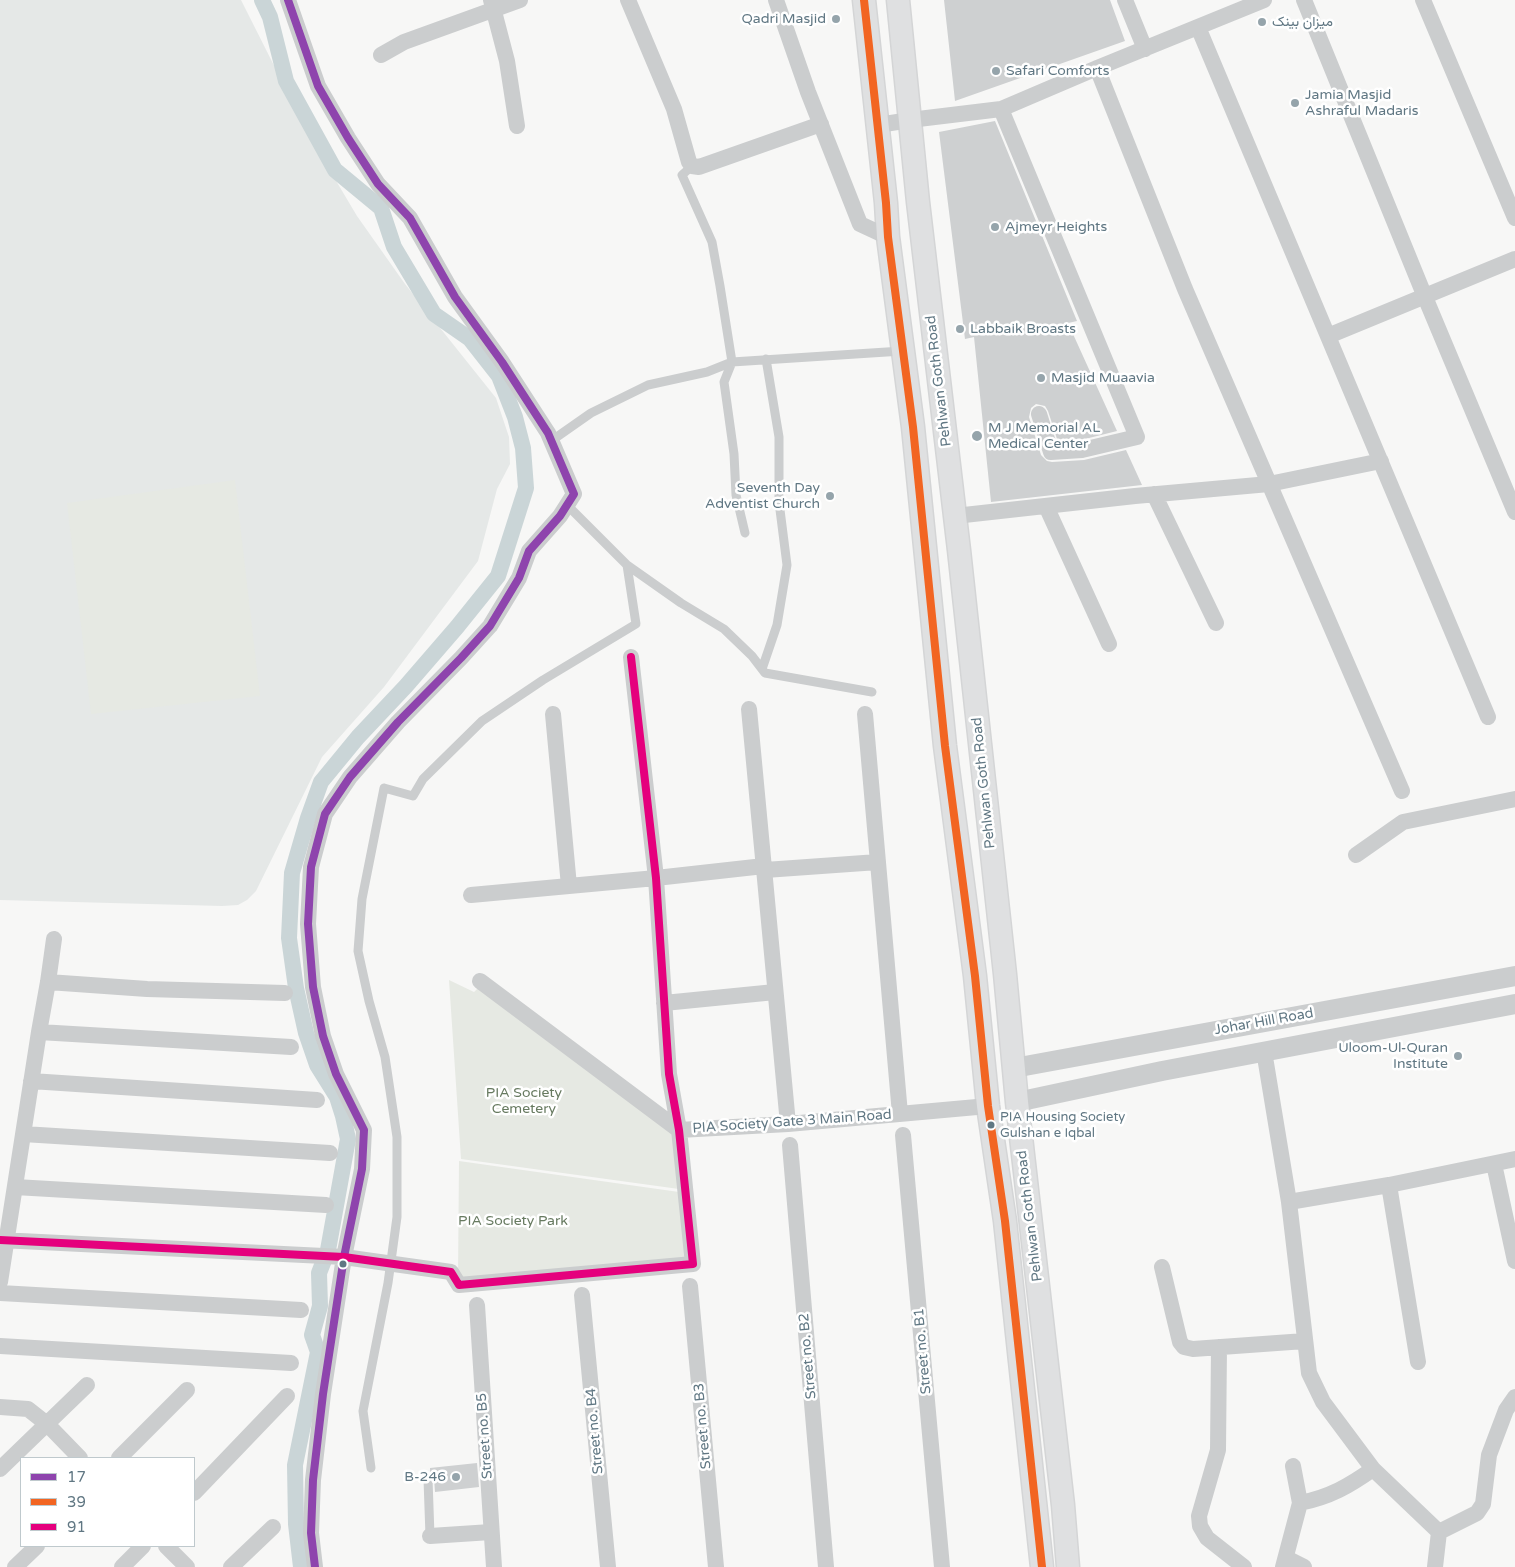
<!DOCTYPE html>
<html>
<head>
<meta charset="utf-8">
<style>
  body { margin:0 }
  #map { position:relative; width:1515px; height:1567px; overflow:hidden; background:#f7f7f6; font-family:"Varela Round",sans-serif }
  canvas { display:block }
  .legend { position:absolute; left:20px; top:1457px; width:175px; height:90px; box-sizing:border-box; background:#fff; border:1px solid #bfc9cd; margin:0; padding:6px 9px; list-style:none; font-size:15px; color:#607783 }
  .legend li { display:flex; align-items:center; gap:10px; height:25px }
  .legend b { width:25px; border:1px solid #bfc9cd }
</style>
</head>
<body>
<div id="map">
<canvas width="1515" height="1567"></canvas>
<ul class="legend">
<li><b style="height:6px;background:#8e44ad"></b>17</li>
<li><b style="height:6px;background:#f26522"></b>39</li>
<li><b style="height:6px;background:#e5007d"></b>91</li>
</ul>
</div>
<script>
const context = document.querySelector('canvas').getContext('2d');
context.lineJoin = 'round';
function paint(path, color) { context.fillStyle = color; context.fill(path, 'evenodd'); }
function strokePath(path, color, width, dash) { context.strokeStyle = color; context.lineWidth = width; context.lineCap = dash ? 'butt' : 'round'; context.setLineDash(dash || []); context.stroke(path); }
function label(font, color, halo, rows, align = 'center') {
  context.font = font + ' "Varela Round",Vazirmatn,sans-serif'; context.lineWidth = 5; context.setLineDash([]); context.textBaseline = 'middle'; context.strokeStyle = halo; context.fillStyle = color; for (const [text, x, y, turn = 0] of rows) {
    context.save(); context.translate(x, y); context.rotate((+turn || 0) * Math.PI / 180); context.textAlign = isNaN(turn) ? turn : align; if (halo) context.strokeText(text, 0, 0); context.fillText(text, 0, 0); context.restore();
  }
}
const built = new Path2D(`
  M0,0H241L310,137L357,216L405,284L496,398L509,437L510,464L497,489L478,561L384,687L322,757L256,891L247,900L238,905L222,906L0,900Z`);
const green = new Path2D(`
  M235,480L260,696L91,714L67,503Z
  M449,980L474,992L479,987L679,1131V1189L461,1159Z
  M459,1161L679,1192L686,1259L458,1278Z`);
const canal = new Path2D(`
  M262,0L270,17L286,81L335,170L381,208L394,247L434,314L470,339L499,376L515,417L523,448L526,488L498,576L457,627L406,686L358,737L321,782L308,818L292,873L289,938L296,988L306,1033L317,1065L337,1097L343,1116L348,1139L328,1250L319,1273L320,1306L312,1335L318,1352L295,1465L296,1524L301,1567`);
const building = new Path2D(`
  M944,0H1110L1125,41L955,101Z
  M995,121L1077,321L1068,323L1117,431L1081,440L1058,442L1048,411L1045,406L1036,404L1031,408L1029,417L1041,455L1047,461L1052,462L1084,460L1126,450L1142,485L991,502L974,337L965,339L939,132Z
  M477,1463L479,1487L435,1492L434,1478L430,1473V1468Z`);
const service = new Path2D(`
  M692,166L682,175L712,242L720,286L732,362L724,382L734,454L736,495L745,533
  M551,441L591,413L648,385L707,372L732,362L902,351
  M567,505L627,565L681,603L724,629L752,656L765,673L872,692
  M762,669L777,625L787,565L779,502V437L766,359
  M371,1468L363,1411L388,1283L397,1217V1137L385,1057L369,1001L358,951L362,899L384,788L413,796L423,779L482,721L543,680L636,624L627,565
  M428,1479L430,1536`);
const minor = new Path2D(`
  M288,0L318,86L348,138L378,184L410,218L455,297L502,362L548,433L574,494L560,516L529,551L519,578L490,626L461,658L398,722L350,777L325,814L311,867L308,924L313,987L323,1036L336,1074L364,1130L362,1169L344,1257L323,1394L313,1480L311,1533L315,1567
  M491,0L507,61L517,126
  M628,0L674,109L689,162L692,166L699,167L821,124
  M776,0L808,92L860,224L888,237
  M1125,0L1145,49
  M1304,0L1425,297L1515,512
  M1423,0L1515,218
  M1198,27L1488,717
  M381,55L404,42L520,0
  M1097,68L1185,289L1402,791
  M878,125L910,120L1001,109
  M1328,336L1515,259
  M1039,414L1051,452L1082,450L1137,437L1001,109L1097,68L1264,0
  M1154,494L1216,623
  M1046,506L1109,644
  M955,516L1135,496L1269,484L1381,461
  M749,709L788,1124
  M553,714L569,886
  M865,714L900,1114
  M1356,855L1403,822L1515,799
  M765,870L878,862
  M471,895L656,878L764,866
  M480,981L679,1130
  M48,982L147,989L285,993
  M664,1003L775,992
  M39,1032L291,1047
  M1264,1051L1289,1202L1309,1373L1323,1402L1373,1469L1439,1532L1435,1567
  M31,1081L317,1100
  M679,1130L788,1124L988,1106
  M23,1134L330,1153
  M903,1135L942,1567
  M790,1145L826,1567
  M1494,1164L1515,1261
  M1389,1185L1418,1362
  M15,1187L326,1205
  M1289,1202L1389,1185L1515,1159
  M0,1240L344,1257L451,1272L459,1285L693,1264L679,1130L669,1074L656,878L631,657
  M1162,1267L1180,1342L1184,1347L1193,1349L1305,1341
  M0,1282L39,1032L48,982L54,939
  M690,1286L716,1567
  M0,1293L301,1310
  M582,1295L608,1567
  M477,1305L494,1567
  M0,1346L291,1363
  M1219,1347L1218,1450L1199,1516L1200,1526L1207,1538L1244,1567
  M0,1407L28,1409L47,1424L80,1458
  M119,1458L187,1390
  M0,1469L87,1385
  M194,1493L287,1396
  M1300,1503C1330,1497 1349,1486 1373,1469
  M1439,1532L1477,1513L1483,1504L1489,1455L1506,1410L1515,1397
  M430,1536L491,1532
  M166,1546L187,1567
  M1286,1558L1304,1567
  M15,1567L37,1546
  M122,1567L143,1546
  M231,1567L273,1527
  M1283,1567L1300,1503L1293,1466`);
const tertiary = new Path2D(`
  M1014,1068L1515,976
  M1017,1102L1162,1071L1515,1004`);
const secondary = new Path2D(`
  M864,0L886,203L888,237L913,427L945,746L975,976L988,1106L1005,1221L1042,1567
  M898,0L918,202L959,550L1005,974L1017,1102L1063,1505L1068,1567`);
const bus1 = new Path2D(`
  M288,0L318,86L348,138L378,184L410,218L455,297L502,362L548,433L574,494L560,516L529,551L519,578L490,626L461,658L398,722L350,777L325,814L311,867L308,924L313,987L323,1036L336,1074L364,1130L362,1169L344,1257L323,1394L313,1480L311,1533L315,1567`);
const bus2 = new Path2D(`
  M864,0L886,203L888,237L913,427L945,746L975,976L988,1106L1005,1221L1042,1567`);
const bus3 = new Path2D(`
  M0,1240L344,1257L451,1272L459,1285L693,1264L679,1130L669,1074L656,878L631,657`);
const markers = [
  [836,19,5,"#95a4ab"],
  [1262,22,5,"#95a4ab"],
  [996,71,5,"#95a4ab"],
  [1295,103,5,"#95a4ab"],
  [995,227,5,"#95a4ab"],
  [960,329,5,"#95a4ab"],
  [1041,378,5,"#95a4ab"],
  [977,436,6,"#95a4ab"],
  [830,496,5,"#95a4ab"],
  [1458,1056,5,"#95a4ab"],
  [991,1125,4.5,"#607783"],
  [343,1264,4.5,"#607783"],
  [456,1477,5,"#95a4ab"]
];
const busNames = [
  ["PIA Housing Society",1000,1118],
  ["Gulshan e Iqbal",1000,1134]
];
const poiNames = [
  ["Qadri Masjid",826,19,"right"],
  ["میزان بینک",1272,22],
  ["Safari Comforts",1006,71],
  ["Jamia Masjid",1305,95],
  ["Ashraful Madaris",1305,111],
  ["Ajmeyr Heights",1005,227],
  ["Labbaik Broasts",970,329],
  ["Masjid Muaavia",1051,378],
  ["M J Memorial AL",988,428],
  ["Medical Center",988,444],
  ["Seventh Day",820,488,"right"],
  ["Adventist Church",820,504,"right"],
  ["Uloom-Ul-Quran",1448,1048,"right"],
  ["Institute",1448,1064,"right"],
  ["B-246",446,1477,"right"]
];
const streetNames = [
  ["Pehlwan Goth Road",939,381,-97],
  ["Pehlwan Goth Road",984,783,-96],
  ["Johar Hill Road",1264,1022,-10],
  ["PIA Society Gate 3 Main Road",792,1122,-4],
  ["Pehlwan Goth Road",1030,1216,-97],
  ["Street no. B1",923,1351,-95],
  ["Street no. B2",808,1356,-95],
  ["Street no. B3",703,1426,-95],
  ["Street no. B4",595,1431,-95],
  ["Street no. B5",485,1436,-94]
];
const parkNames = [
  ["PIA Society",524,1093],
  ["Cemetery",524,1109],
  ["PIA Society Park",513,1221]
];
paint(built, '#e5e8e7');
paint(green, '#e6e9e3');
strokePath(canal, '#cad5d7', 16);
paint(building, '#ced0d1');
strokePath(secondary, '#d4d5d6', 25);
strokePath(service, '#cbcdce', 9);
strokePath(minor, '#cbcdce', 16);
strokePath(tertiary, '#cbcdce', 20);
strokePath(secondary, '#dfe0e1', 22);
strokePath(bus1, '#8e44ad', 8);
strokePath(bus2, '#f26522', 8);
strokePath(bus3, '#e5007d', 8);
for (const [x, y, r, color] of markers) { const dot = new Path2D(); dot.arc(x, y, r, 0, 2 * Math.PI); context.fillStyle = color; context.fill(dot); strokePath(dot, '#fff', 2); }
label('13px', '#607783', '#fff', busNames, 'left');
label('14px', '#607783', '#fff', poiNames, 'left');
label('14px', '#607783', '#fff', streetNames);
label('14px', '#677a60', '#fff', parkNames);
</script>
</body>
</html>
